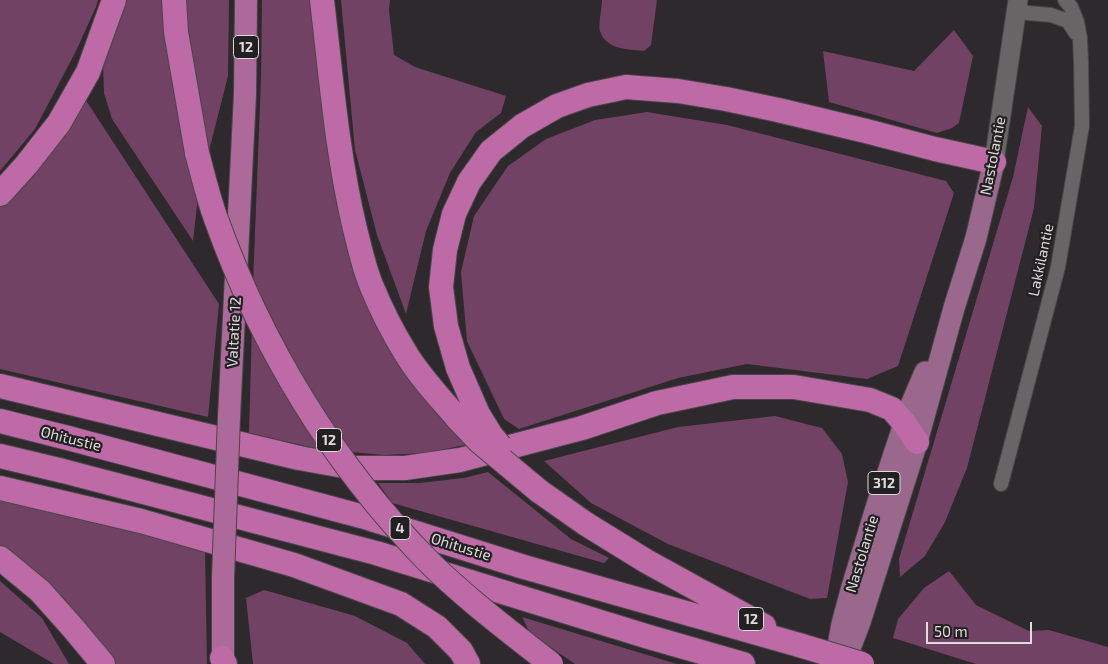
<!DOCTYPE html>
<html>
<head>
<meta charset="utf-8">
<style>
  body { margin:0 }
  #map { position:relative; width:1108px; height:664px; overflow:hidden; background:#2d292c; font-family:"Exo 2",sans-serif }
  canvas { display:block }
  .scale { position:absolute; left:926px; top:622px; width:106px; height:22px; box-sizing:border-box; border:2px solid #dedbdd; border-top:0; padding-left:6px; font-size:15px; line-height:18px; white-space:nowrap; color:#dedbdd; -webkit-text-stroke:4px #232022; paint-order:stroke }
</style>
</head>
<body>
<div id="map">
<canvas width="1108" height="664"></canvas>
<div class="scale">50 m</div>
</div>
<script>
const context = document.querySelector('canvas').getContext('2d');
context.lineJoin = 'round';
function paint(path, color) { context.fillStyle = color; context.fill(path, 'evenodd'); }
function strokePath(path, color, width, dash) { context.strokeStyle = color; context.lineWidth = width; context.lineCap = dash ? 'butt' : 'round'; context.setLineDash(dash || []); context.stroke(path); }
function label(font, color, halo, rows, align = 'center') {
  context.font = font + ' "Exo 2",sans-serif'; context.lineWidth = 4.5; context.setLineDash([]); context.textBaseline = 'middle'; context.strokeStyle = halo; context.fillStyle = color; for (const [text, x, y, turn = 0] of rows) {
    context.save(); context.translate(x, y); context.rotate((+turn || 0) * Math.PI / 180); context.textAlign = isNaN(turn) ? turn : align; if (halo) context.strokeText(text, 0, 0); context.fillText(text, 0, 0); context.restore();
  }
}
const green = new Path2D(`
  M0,0H98L96,7L76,51L35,129L0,171Z
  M121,0H162L165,38L178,113L198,197L193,241L112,119L104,93L103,63Z
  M185,0H229L228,76L209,151L191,66Z
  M262,0H311L347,233L469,444L427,453L384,455L350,452L313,398L283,346L253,284L261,79Z
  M341,0H390L389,10L394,55L415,67L506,96L501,113L476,132L450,173L426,231L406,314L377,235L355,150Z
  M602,0H657L651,45L644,51C628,49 606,50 600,31C598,26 602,7 602,0Z
  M954,30L973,56L959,123L952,128L937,133L829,102L823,51L914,71Z
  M85,99L219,304L208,417L0,369V206L27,183Z
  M1028,107L1042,126L1034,208L967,468L945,522L925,556L900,577L899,559L1013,177Z
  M647,112L727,125L946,181L954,193L898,366L867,379L747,364L678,378L519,429L504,419L467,341L461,272L474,216L508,166L546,139L595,120Z
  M252,326L323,450L249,433Z
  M775,416L822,428L842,454L848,482L827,598L810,599L668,544L591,503L544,461L678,427Z
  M488,472L571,539L609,558L604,563L392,503L378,483H419L464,478Z
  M0,497L205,549L207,664H110L0,551Z
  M949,571L976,605L1029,631L1049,630L1108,647V664H976L893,638L898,619L924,588Z
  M0,581L42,618L69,664H54L0,632Z
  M264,590L355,616L407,643L425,664H253L246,598Z
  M522,617L677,664H575L530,633Z`);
const minor = new Path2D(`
  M1016,12L1051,15L1068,21L1076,33
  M1001,484L1058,267L1082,126L1081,62L1080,38L1077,22L1071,7L1065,0`);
const secondary = new Path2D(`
  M994,162L1018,0`);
const primary = new Path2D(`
  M836,657L842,624L852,587L876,508L908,412L925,372
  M844,664L860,622L917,442L954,308L976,238L994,162`);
const trunk = new Path2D(`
  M229,417L245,94L246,0
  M223,664V578`);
const motorway = new Path2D(`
  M174,0L176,32L197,153
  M322,0C331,76 337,154 355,229C360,248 364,269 372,287C381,309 392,331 405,352C419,376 441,399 459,420
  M0,194L27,164L59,123L88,72L114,0
  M0,386L299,458L355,468H405L460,460L582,428L657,403L733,387H794L870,400L892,409L904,423L917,442
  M478,414L458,368L446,326L441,287L445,250L454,214L469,182L491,151L522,126L557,106L588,95L626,87L678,91L726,99L778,110L866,131L935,149L994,162
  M0,421L68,438L368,518L524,567L799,645
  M0,456L63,471L376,553L649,637L743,664
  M0,488L141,521L294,565L401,604L437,627L461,651L468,664
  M539,491L586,524L646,561L764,626
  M0,558L40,591L73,628L103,664
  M222,658L225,664`);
const trunkBridge = new Path2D(`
  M223,578L229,417`);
const motorwayBridge = new Path2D(`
  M197,153C203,175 208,197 216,219C261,345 333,464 427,560C465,598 509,631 551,664
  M478,414L491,435L500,446
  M459,420L479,441L539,491
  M799,645L862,664`);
const shields = [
  [246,47,25],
  [329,440,25],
  [884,483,32],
  [400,528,20],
  [751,619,25]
];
const shieldNames = [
  ["12",246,47],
  ["12",329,440],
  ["312",884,483],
  ["4",400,528],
  ["12",751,619]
];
const streetNames = [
  ["Nastolantie",993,156,-79],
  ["Lakkilantie",1041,260,-78],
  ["Valtatie 12",234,332,-87],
  ["Ohitustie",71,439,14],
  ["Ohitustie",461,547,17],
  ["Nastolantie",862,554,-73]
];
paint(green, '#714263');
strokePath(minor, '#494648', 16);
strokePath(secondary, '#494648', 21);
strokePath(primary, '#494648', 23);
strokePath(trunk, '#494648', 24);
strokePath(motorway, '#494648', 26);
strokePath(minor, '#696567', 14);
strokePath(secondary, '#696567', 19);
strokePath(primary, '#9b688d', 21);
strokePath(trunk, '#ac699a', 22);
strokePath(motorway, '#bd6aa6', 24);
strokePath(trunkBridge, '#494648', 24, []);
strokePath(motorwayBridge, '#494648', 26, []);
strokePath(trunkBridge, '#ac699a', 22);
strokePath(motorwayBridge, '#bd6aa6', 24);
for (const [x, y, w] of shields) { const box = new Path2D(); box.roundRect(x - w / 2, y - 11.5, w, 23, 4); context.fillStyle = '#232022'; context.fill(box); strokePath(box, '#dedbdd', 1); }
label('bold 14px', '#dedbdd', null, shieldNames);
label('15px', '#dedbdd', '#232022', streetNames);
</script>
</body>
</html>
